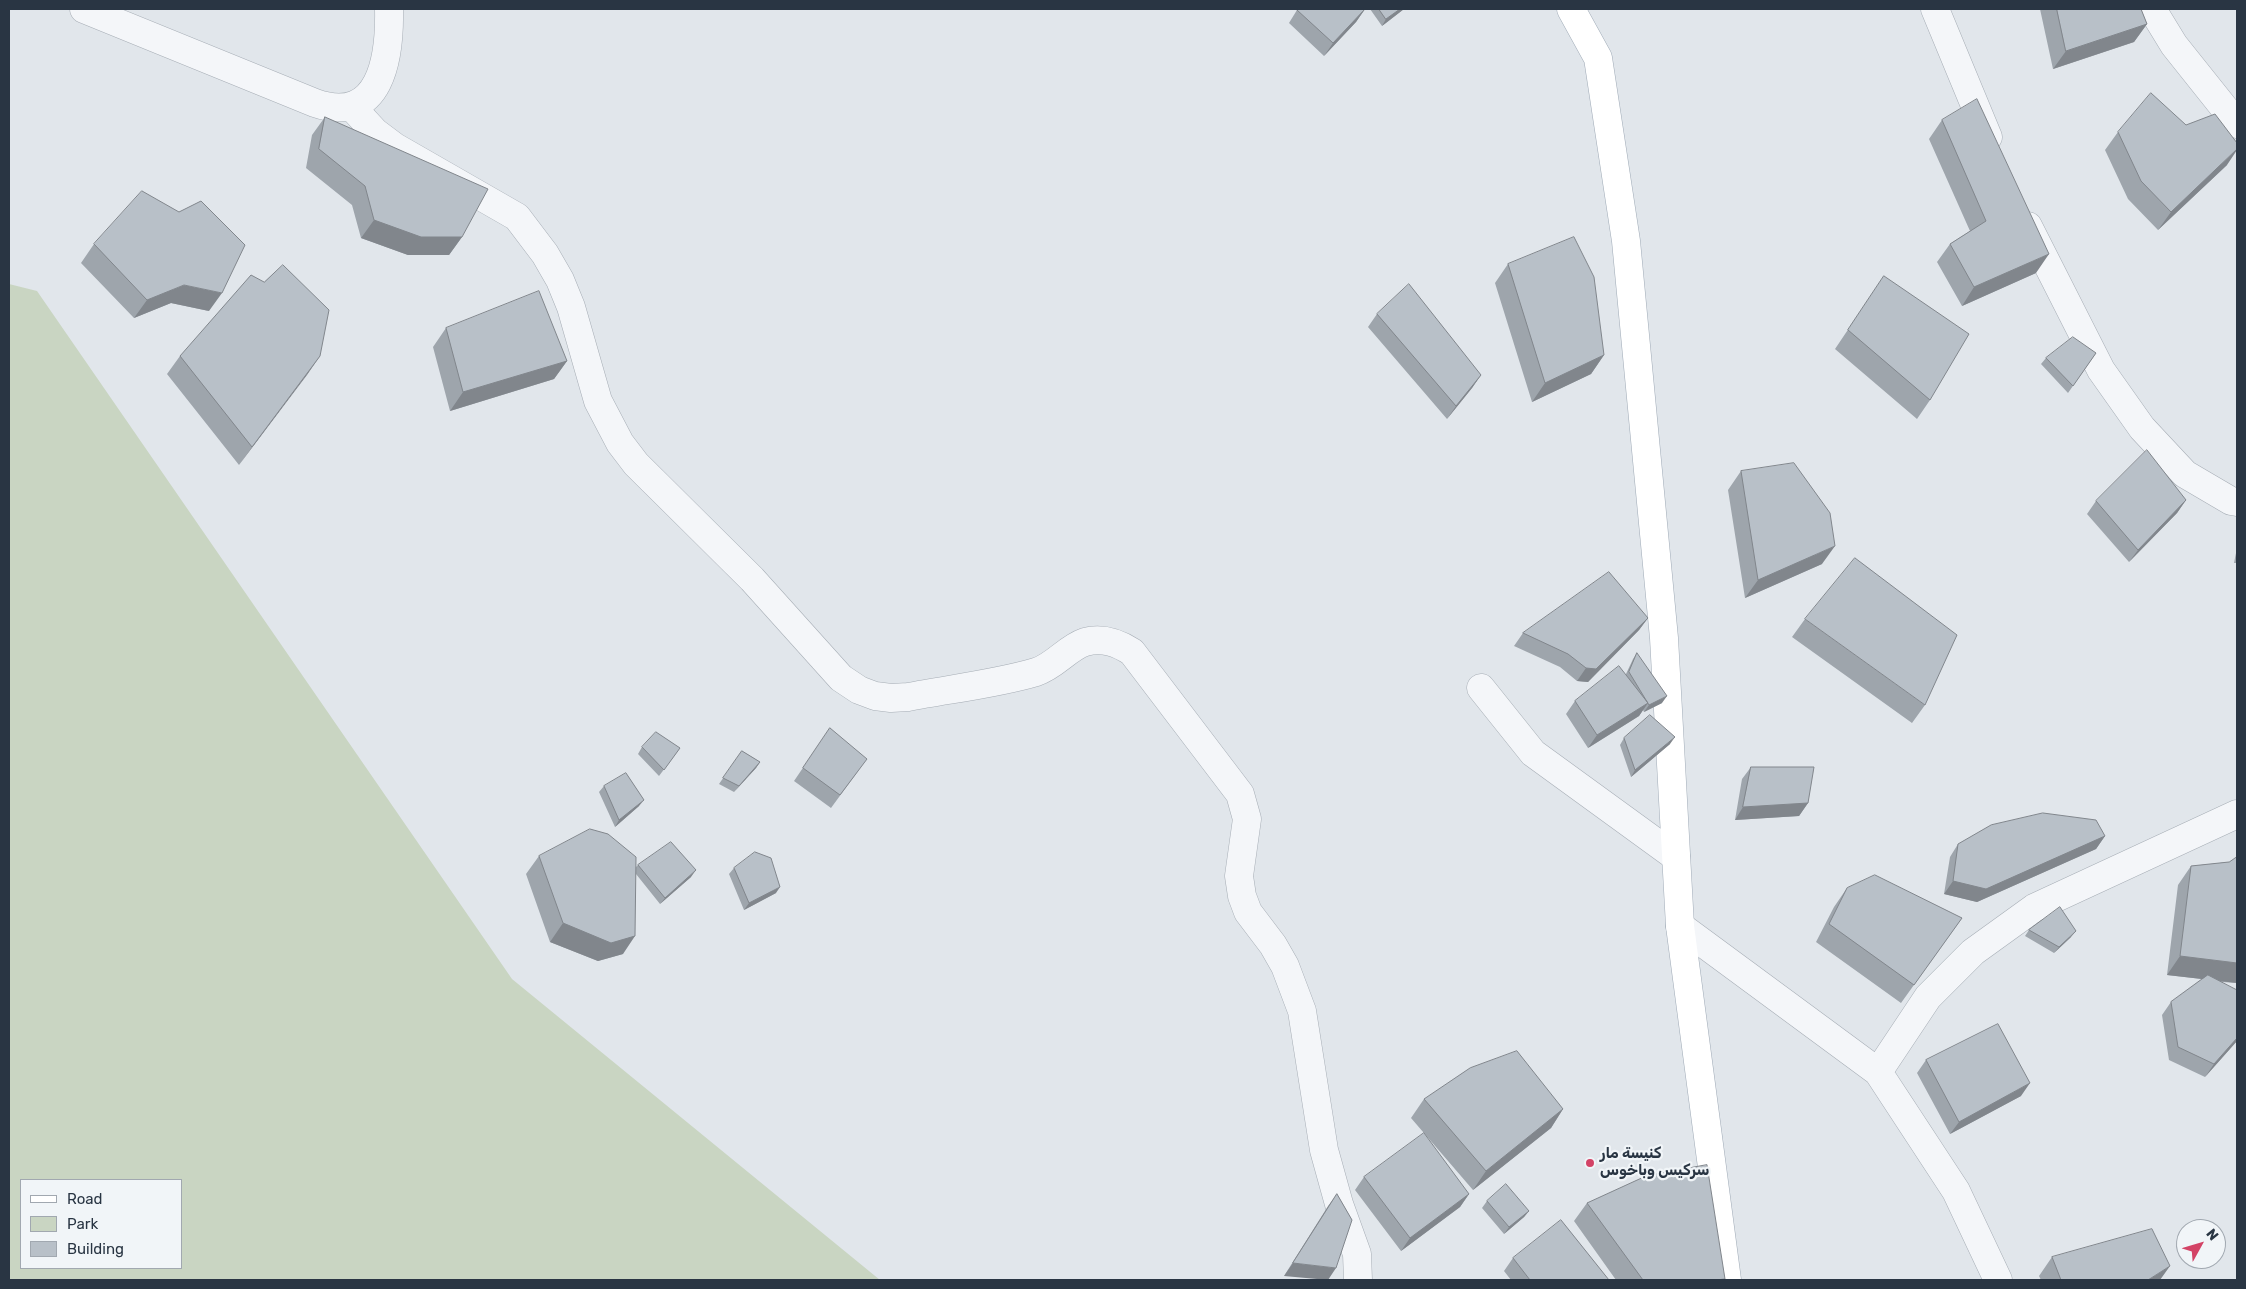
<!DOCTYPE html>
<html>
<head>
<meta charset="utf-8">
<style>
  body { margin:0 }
  #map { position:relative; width:2246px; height:1289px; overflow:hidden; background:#e1e6eb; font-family:Rubik,sans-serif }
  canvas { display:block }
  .frame { position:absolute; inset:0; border:10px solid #293543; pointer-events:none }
  .legend { position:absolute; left:20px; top:1179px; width:162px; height:90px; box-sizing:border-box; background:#f1f5f8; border:1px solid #a1a8b0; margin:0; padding:6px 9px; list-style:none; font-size:15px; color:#293543 }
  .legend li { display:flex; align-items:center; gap:10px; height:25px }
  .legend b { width:25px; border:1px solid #a1a8b0 }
  .north { position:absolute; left:2176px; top:1219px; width:50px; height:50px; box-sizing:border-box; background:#f1f5f8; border:1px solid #a1a8b0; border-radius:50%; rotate:51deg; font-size:14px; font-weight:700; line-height:20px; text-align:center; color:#293543 }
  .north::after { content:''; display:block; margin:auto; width:18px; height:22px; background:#d34366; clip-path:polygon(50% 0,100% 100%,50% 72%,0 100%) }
</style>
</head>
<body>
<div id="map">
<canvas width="2246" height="1289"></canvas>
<div class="frame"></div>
<ul class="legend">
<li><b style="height:6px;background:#fff"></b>Road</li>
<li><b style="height:14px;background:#c9d5c2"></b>Park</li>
<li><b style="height:14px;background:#b8c0c8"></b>Building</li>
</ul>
<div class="north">N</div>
</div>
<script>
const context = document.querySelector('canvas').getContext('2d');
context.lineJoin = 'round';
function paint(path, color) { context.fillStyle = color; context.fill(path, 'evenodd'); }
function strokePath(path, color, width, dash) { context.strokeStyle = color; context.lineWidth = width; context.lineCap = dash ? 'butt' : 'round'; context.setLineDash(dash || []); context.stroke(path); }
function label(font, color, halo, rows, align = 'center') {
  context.font = font + ' Rubik,Vazirmatn,sans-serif'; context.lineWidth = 4.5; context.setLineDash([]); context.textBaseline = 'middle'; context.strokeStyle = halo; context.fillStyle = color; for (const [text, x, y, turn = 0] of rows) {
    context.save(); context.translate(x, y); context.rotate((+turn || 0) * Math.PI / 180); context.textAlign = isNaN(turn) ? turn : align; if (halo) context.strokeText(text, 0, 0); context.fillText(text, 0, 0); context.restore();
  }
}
const green = new Path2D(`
  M9,284L37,291L512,979L880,1280H9ZM21,1180H181V1268H21Z`);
const minor = new Path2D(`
  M84,9L315,103C381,126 390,57 389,9
  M1935,9L1988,137
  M2152,9L2174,45L2237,124
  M351,106L375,132L395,147L517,217L545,254L560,280L571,307L598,401L620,443L636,464L752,579L841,678L859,690L875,696L891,698L908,697C949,689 996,684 1036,672C1055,666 1067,648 1085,642C1103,637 1118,643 1132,652L1240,794L1247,819L1239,876L1242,896L1248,912L1273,945L1285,966L1302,1011L1324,1150L1339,1204L1357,1254L1358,1280
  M2028,226L2101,370L2142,428L2185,474L2231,501L2237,502
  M1481,688L1533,753L1676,857
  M1680,926L1878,1072L1956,1191L1998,1280
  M1878,1072L1928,997L1973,952L2034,908L2237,814`);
const major = new Path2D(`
  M1571,9L1598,58L1626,241L1664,638L1680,926L1727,1280`);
const wall = new Path2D(`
  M1365,9L1356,22L1324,56L1289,23L1297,10Z
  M1370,9H1404L1382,26Z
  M2040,9H2141L2147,24L2134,42L2053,69Z
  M325,117L462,237L449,255H408L361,238L352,205L306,168L312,135Z
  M1942,120L2036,273L1962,306L1937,262L1950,244L1970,231L1929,139Z
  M2118,132L2227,165L2158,230L2128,199L2105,150Z
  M94,244L209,311L171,303L134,318L81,263Z
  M1508,264L1604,355L1591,374L1532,402L1495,283Z
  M1884,276L1930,400L1917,419L1835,349Z
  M1377,314L1481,375L1472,388L1447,419L1368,327Z
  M446,328L567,361L554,379L450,411L433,347Z
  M2096,353L2068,393L2041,364L2046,358Z
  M180,356H320L239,465L167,374Z
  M1741,471L1822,564L1745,598L1728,490Z
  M2186,500L2177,513L2129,562L2087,514L2096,501Z
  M2237,548V563H2234Z
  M1648,618L1639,630L1588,682L1577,681L1560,667L1514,646L1523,633Z
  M1805,619L1925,705L1912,723L1792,637Z
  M1637,653L1662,703L1644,712L1643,710L1639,716L1588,748L1566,714L1575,701L1626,674L1633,659Z
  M830,728L858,771L831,808L794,781Z
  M1624,738L1670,744L1631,777L1620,745Z
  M642,747L680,748L659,776L638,754Z
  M742,751L760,762L756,768L734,792L719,784Z
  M1751,767L1808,803L1799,816L1735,820L1742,779Z
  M604,786L639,806L615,827L599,792Z
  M2105,836L2096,849L1977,902L1944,894L1950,857L1958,844Z
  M539,856L636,867L638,865L691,877L660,904L636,874L623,954L598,961L550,942L526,874Z
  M2237,857V983L2222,982L2237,1041L2205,1077L2169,1060L2162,1015L2171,1002L2202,979L2167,975L2178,885L2191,866L2229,862Z
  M734,868L776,893L744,910L729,874Z
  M1847,888L1962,918L1901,1003L1816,942L1834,907Z
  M2029,930L2071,937L2054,953L2025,936Z
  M1926,1060L2021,1096L1950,1134L1917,1073Z
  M1424,1099L1563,1109L1551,1128L1473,1190L1411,1118Z
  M1364,1177L1469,1194L1460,1207L1401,1251L1355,1190Z
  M1337,1194L1352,1220L1284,1276L1328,1206Z
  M1487,1201L1529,1211L1524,1217L1504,1234L1482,1208Z
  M1587,1203L1725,1279L1724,1280H1616L1574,1221Z
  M2052,1257L2160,1280H2041L2039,1276Z
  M1513,1258L1609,1280H1511L1504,1271Z`);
const shadedWall = new Path2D(`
  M1365,9L1356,22L1324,56L1333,43Z
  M1400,9H1404L1382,26L1386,19Z
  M2147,24L2134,42L2053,69L2066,51Z
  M2237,149V150L2227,165L2158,230L2171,212Z
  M374,220L462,237L449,255H408L361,238Z
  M2049,254L2036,273L1962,306L1974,287Z
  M184,285L222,293L209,311L171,303L134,318L147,300Z
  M1604,355L1591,374L1532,402L1545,383Z
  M320,356L307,375L239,465L252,447Z
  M567,361L554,379L450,411L463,392Z
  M1481,375L1472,388L1447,419L1456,406Z
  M2186,500L2177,513L2129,562L2138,550Z
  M1835,546L1822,564L1745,598L1758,580Z
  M1648,618L1639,630L1588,682L1577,681L1586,668Z
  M1667,696L1662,703L1644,712L1649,705Z
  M1648,703L1639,716L1588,748L1597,735Z
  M1675,737L1670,744L1631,777L1635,770Z
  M760,762L756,768L734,792L739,786Z
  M644,800L639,806L615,827L619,820Z
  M1808,803L1799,816L1735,820L1743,807Z
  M2105,836L2096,849L1977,902L1944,894L1953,881Z
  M696,870L691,877L660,904L665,898Z
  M780,887L776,893L744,910L749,903Z
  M563,923L635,936L623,954L598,961L550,942Z
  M2076,931L2071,937L2054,953L2059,947Z
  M2180,956L2237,963V983L2167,975Z
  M2237,1038V1041L2205,1077L2214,1064Z
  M2030,1083L2021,1096L1950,1134L1959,1122Z
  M1563,1109L1551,1128L1473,1190L1486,1171Z
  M1469,1194L1460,1207L1401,1251L1410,1238Z
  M1529,1211L1524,1217L1504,1234L1509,1227Z
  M1293,1263L1336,1268L1328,1280L1284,1276Z
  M2170,1266L2160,1280H2148Z`);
const building = new Path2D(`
  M1300,9H1365L1333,43L1297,10Z
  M1379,9H1400L1386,19Z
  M2057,9H2141L2147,24L2066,51Z
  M2151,93L2186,125L2215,114L2237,143V149L2171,212L2141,181L2118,132Z
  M1977,99L2049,254L1974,287L1950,244L1986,221L1942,120Z
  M325,117L488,189L462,237H421L374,220L365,186L319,149Z
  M142,191L179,212L201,201L245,245L222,293L184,285L147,300L94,244Z
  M1574,237L1594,277L1604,355L1545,383L1508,264Z
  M283,265L329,310L320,356L252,447L180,356L251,275L264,282Z
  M1884,276L1969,334L1930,400L1848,330Z
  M1409,284L1481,375L1456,406L1377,314Z
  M539,291L567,361L463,392L446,328Z
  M2073,337L2096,353L2073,386L2046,358Z
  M2147,450L2186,500L2138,550L2096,501Z
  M1794,463L1830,513L1835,546L1758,580L1741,471Z
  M1855,558L1957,635L1925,705L1805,619Z
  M1609,572L1648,618L1596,669L1586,668L1568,654L1523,633Z
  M1637,653L1667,696L1649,705L1629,672Z
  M1619,666L1648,703L1597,735L1575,701Z
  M1650,715L1675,737L1635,770L1624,738Z
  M830,728L867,759L840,795L803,768Z
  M656,732L680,748L664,770L642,747Z
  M742,751L760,762L739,786L723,778Z
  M1751,767H1814L1808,803L1743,807Z
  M626,773L644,800L619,820L604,786Z
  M2043,813L2096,820L2105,836L1986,889L1953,881L1958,844L1991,825Z
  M590,829L608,834L636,857L635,936L611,943L563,923L539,856Z
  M671,842L696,870L665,898L638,865Z
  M755,852L771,858L780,887L749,903L734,868Z
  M2237,857V963L2180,956L2191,866L2229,862Z
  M1875,875L1962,918L1914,985L1829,924L1847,888Z
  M2060,907L2076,931L2059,947L2029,930Z
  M2208,975L2237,990V1038L2214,1064L2178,1047L2171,1002Z
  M1998,1024L2030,1083L1959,1122L1926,1060Z
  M1517,1051L1563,1109L1486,1171L1424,1099L1470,1068Z
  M1424,1133L1469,1194L1410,1238L1364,1177Z
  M1707,1165L1725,1279L1716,1280H1643L1587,1203L1646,1176Z
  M1506,1184L1529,1211L1509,1227L1487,1201Z
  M1337,1194L1352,1220L1336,1268L1293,1263Z
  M1561,1220L1609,1280H1530L1513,1258Z
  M2152,1229L2170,1266L2148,1280H2061L2052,1257Z`);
const markers = [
  [1590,1163,5,"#d34366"]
];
const poiNames = [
  ["كنيسة مار",1600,1154],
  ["سركيس وباخوس",1600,1171]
];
paint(green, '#c9d5c2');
strokePath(minor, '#a6adb5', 29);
strokePath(major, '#a0abb7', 29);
strokePath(minor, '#f4f6f9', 28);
strokePath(major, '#fff', 28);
paint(wall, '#9ea5ac');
paint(shadedWall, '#81868c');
paint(building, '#b8c0c8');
strokePath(building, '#81868c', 1);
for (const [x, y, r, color] of markers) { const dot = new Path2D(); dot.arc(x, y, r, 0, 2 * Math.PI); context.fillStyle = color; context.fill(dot); strokePath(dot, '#f1f5f8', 2); }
label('bold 15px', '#293543', '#f1f5f8', poiNames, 'left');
</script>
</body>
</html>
